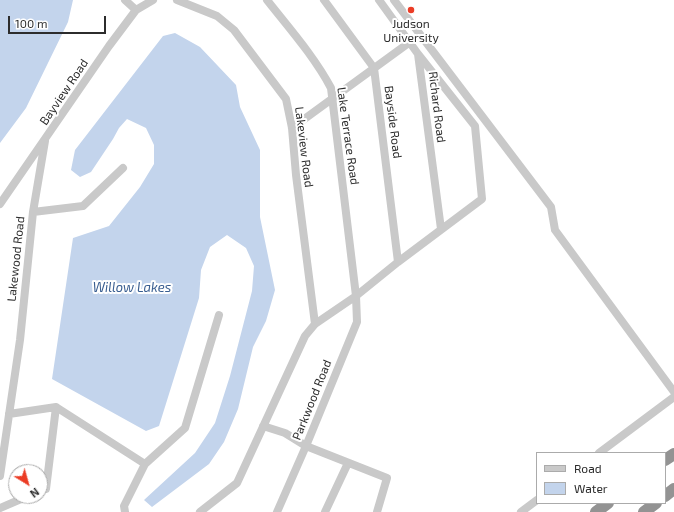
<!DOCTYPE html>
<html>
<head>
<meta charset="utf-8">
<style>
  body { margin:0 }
  #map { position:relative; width:674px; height:512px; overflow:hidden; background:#fff; font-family:"Exo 2",sans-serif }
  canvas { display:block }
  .legend { position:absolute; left:536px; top:452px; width:130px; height:52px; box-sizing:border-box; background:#fff; border:1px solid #ababab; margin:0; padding:5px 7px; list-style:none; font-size:12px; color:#2c2c2c }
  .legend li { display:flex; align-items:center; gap:8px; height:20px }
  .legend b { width:20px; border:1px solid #ababab }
  .north { position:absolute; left:8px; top:464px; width:40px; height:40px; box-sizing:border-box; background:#fff; border:1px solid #ababab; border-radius:50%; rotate:143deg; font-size:11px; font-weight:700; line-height:16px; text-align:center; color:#2c2c2c }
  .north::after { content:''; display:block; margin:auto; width:14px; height:18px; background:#eb3c25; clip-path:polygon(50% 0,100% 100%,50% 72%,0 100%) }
  .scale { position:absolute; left:8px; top:16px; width:98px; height:18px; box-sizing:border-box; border:2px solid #2c2c2c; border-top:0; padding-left:5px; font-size:12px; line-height:14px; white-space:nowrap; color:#2c2c2c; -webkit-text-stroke:3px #fff; paint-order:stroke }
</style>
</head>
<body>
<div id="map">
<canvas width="674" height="512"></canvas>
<ul class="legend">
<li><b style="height:5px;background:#c9c9c9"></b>Road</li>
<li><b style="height:11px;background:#c3d4ec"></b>Water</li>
</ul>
<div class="north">N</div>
<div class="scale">100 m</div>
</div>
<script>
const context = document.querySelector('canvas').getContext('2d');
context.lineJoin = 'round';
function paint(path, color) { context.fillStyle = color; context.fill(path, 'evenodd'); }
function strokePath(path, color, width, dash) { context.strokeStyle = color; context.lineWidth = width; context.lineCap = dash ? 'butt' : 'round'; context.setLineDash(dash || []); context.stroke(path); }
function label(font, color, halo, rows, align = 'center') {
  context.font = font + ' "Exo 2",sans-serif'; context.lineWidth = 4; context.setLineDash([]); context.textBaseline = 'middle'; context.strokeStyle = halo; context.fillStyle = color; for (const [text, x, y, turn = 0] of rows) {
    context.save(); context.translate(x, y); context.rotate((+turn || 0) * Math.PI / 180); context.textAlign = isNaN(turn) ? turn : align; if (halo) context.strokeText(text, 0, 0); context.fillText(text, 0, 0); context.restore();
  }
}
const water = new Path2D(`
  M0,0H73L68,22L26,108L0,143Z
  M175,33L200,47L236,85L240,107L260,150V217L275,290L266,321L253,347L238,409L224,442L209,464L152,507L144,500L195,453L215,423L230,376L252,291L254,266L246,248L227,235L210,247L201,270L199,298L159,426L146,431L52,379L73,238L109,226L140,187L154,164V145L146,128L127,119L119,128L113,139L91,172L80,177L71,170L75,150L163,36Z`);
const minor = new Path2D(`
  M125,0L136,10
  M177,0L217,16L234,30L286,99L292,128L296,175L315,324
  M267,0C289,28 314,56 331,88L356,296L357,322L306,446L277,512
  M324,0L374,68L398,262
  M379,0L418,54L441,229
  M394,0L551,207L555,230L674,392
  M292,128L410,42
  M0,204L109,46L136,10L153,0
  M33,212L83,206L123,168
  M9,414L56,407L145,464
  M263,426L285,433L306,446L387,478L377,512
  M599,453L674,397
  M0,476L20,340L33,212L45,141
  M40,491L46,489L56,407
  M0,508L28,496
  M125,512L124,506L145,464L185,428L219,315
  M200,512L237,483L305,336L315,324L356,296L398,262L482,199L475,126L418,54
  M325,512L348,463
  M521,512L537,500`);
const highway = new Path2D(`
  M665,460L674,454
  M665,496L674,489
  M596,512L608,503
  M644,512L656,503`);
const markers = [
  [411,10,4,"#eb3c25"]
];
const poiNames = [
  ["Judson",411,24],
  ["University",411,38]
];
const streetNames = [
  ["Bayview Road",64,92,-56],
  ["Richard Road",437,107,83],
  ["Bayside Road",393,122,83],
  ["Lake Terrace Road",348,136,82],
  ["Lakeview Road",304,147,83],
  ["Lakewood Road",16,259,-84],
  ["Parkwood Road",312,400,-68]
];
const waterNames = [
  ["Willow Lakes",132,288]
];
paint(water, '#c3d4ec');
strokePath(minor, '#c9c9c9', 8);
strokePath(highway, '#939393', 12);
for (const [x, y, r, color] of markers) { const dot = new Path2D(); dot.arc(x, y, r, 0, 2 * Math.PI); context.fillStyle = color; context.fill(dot); strokePath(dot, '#fff', 1.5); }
label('12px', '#2c2c2c', '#fff', poiNames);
label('12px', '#2c2c2c', '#fff', streetNames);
label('italic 13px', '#385d90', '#fff', waterNames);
</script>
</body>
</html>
